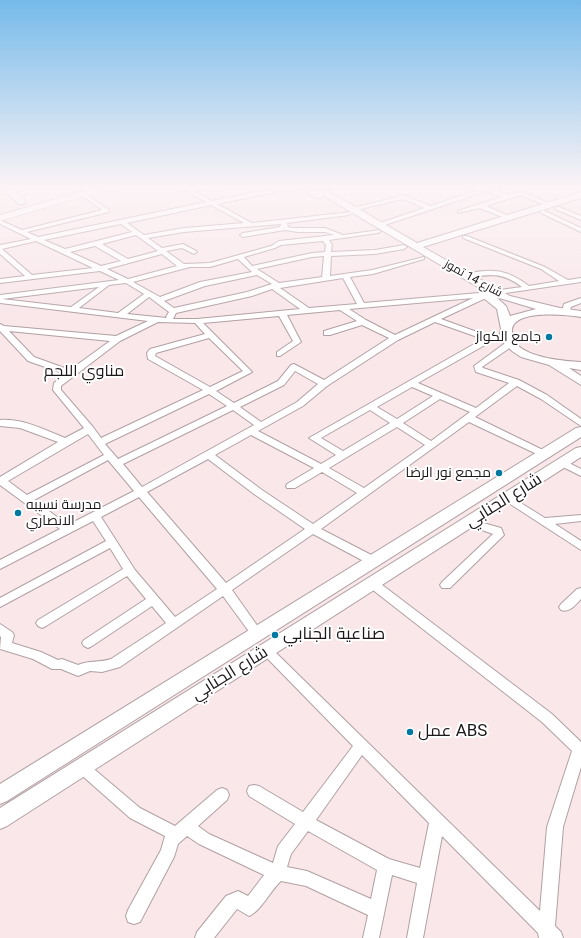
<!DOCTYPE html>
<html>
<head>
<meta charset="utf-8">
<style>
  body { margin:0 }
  canvas { display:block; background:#f9e7ea }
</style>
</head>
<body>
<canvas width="581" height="938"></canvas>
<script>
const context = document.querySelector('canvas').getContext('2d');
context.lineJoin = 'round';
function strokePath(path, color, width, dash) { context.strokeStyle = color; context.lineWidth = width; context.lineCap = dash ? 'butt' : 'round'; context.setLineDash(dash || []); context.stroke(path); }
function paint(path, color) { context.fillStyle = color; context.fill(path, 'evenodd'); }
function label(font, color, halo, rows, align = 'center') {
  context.font = font + ' Roboto,Cairo,sans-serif'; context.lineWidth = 4; context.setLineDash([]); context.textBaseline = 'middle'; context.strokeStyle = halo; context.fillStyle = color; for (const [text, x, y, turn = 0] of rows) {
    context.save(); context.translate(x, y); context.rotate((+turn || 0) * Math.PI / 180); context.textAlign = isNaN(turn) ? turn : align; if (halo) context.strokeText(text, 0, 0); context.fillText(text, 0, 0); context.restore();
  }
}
const street = new Path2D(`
  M16,185H26L6,191L3,189Z
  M175,185H182L190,189L211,185H221L195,192L212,201L292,185H302L299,187L217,204L252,223L351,212L352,213L349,215L287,223L288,227L292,228H325L343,235L380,230V232L378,233L329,240L332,245L331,252L375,250L404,245L407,247L404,249L375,254L331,256L330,276L372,270L424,257V259L373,274L350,277L364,303L479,293H488V297L441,319L491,337L507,336L511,338L507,340L492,341L418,383L476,408L509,383L476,372L474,366L508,341H514V345L482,367L483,368L519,380L547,395L581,419V426L541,399L517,386L475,417L547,452L549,454L547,456H541L469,422L321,529L379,559L381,562L379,565H371L313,534L232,590L261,631L263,634L261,637L257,639L253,637L223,596L120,667L102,672L90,671L78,676L61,669H52L33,659L0,649L1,637L0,636V624L12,632L14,635L12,643L41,652L58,660L62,659L78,665C89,660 99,663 111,659L166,623L152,606L92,646L88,648L84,646L82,643L84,640L146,599L127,576L46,626L42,628L38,626L36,623L38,620L123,569L110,548L0,607V598L106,541L93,521L0,569V560L60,529L0,485V477L58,442L20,428L0,426V420C22,418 45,430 65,438L84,428L53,390L54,383L65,374L28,361L0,331V324L4,326L116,336L148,321L0,303V295L119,280L100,271L0,283V279L25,276L0,254V245L31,239L0,224V220L22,230L102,210L81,195L80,194L83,192L109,210V212L27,232L38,237L206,202ZM211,205L244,223L184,228L144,235L127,223ZM121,224L132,232L65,249L44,240ZM281,224L280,227L243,233L240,235L243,237L285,230L298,232H325L334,235L279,241L271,246L210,263L184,264L166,251L182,248L194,254L197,252L196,251L183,244L162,248L148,238L184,232ZM136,235L158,251L128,259L102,244ZM36,241L93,268L32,275L2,249ZM323,241L326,245L325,252L312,253L252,266L244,257L275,248L281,245ZM95,246L121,261L101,266L70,252ZM162,254L177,266L128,279L107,269ZM324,256L322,277L279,283L257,269L312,257ZM238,259L252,272L200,282L160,297L133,282L190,267H210ZM257,275L272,284L247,292L174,308L164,301L205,286ZM343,278L357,304L309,308L280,288ZM126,283L144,294L118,313L79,308L109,285ZM99,287L71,307L2,299ZM272,289L300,309L197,319H173L176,313L252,296ZM149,297L169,312L166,317L167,318L127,314ZM473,298L395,335L366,320L349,309ZM340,310L357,321L324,331V335H330L362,325L389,338L324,380L294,364L291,365L278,381L234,403L216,391L252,372L203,323L279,316L293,341L277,352V356H280L301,342L287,315ZM158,322L195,323L205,334L150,349L147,353L148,359L203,390L101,438L93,427L61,390V386L120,341ZM435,322L483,339L309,438L336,455L321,464L258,431L303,406L327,386L398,340ZM9,331L110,341L70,370L34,357ZM209,338L243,371L210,387L155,356L156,353ZM295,371L318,384L297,402L261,422L240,407L284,385ZM412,387L433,396L397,419L377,407ZM209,394L227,406L118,459L105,444ZM440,399L470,412L431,441L403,423ZM233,410L254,425L142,487L123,464ZM370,410L390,423L343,451L321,438ZM397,427L425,445L364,488L329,468ZM88,434L104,455L27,495L8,481ZM251,435L314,468L287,484L286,486L287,488H295L322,472L357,493L313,524L262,490L215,455ZM208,459L254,494L305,529L226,583L147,492ZM108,460L134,491L68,525L34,500ZM139,497L217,589L175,617L135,570L101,517Z
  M487,187L507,195L522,192L553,205L548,206L520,195L486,206L511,217V219H507L480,208L458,213V211L501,197L487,191L379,227L377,226V224L424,208L403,199L352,211L349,209L404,195L430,206Z
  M555,207H559L581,216V220L555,209Z
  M543,210L581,228V232L541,213L540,212Z
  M463,236H467L545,267L568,280L581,278V282L492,295V291L522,287C502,272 491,274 468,278L464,276L465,274C492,268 507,269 529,286L559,281L541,269L463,238Z
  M581,298V303L571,307L569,313H563L562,311L564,304Z
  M563,460L581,469V476L559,465L558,463Z
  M508,495L545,518L581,515V521L555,524L581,541V550L504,500L503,498Z
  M469,519L501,528L504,535L450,588H442L440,585L442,582L493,534L465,524L464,522L465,520Z
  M373,580L377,581L552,714L581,742V767L563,827L555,926L561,932L563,938H539L538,933L442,836L423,938H407L417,883L392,875L379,938H363L368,915L306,886L281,881C270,891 261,911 249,916L237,909L214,938H195L197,932L226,896L238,891L248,896L264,875L199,844L187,836L178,844L174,857L140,922L134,924L128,922L126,916L128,910L161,850L165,836L130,818L78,772L76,768L78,764L83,762L88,764L140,808L175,826L217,790L222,788L227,790L229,795L227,800L198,826L209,834L273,863L278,846L295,824L249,796L247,791L249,786L254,785L259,786L303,812L353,746L263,654L261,651L263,648L267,646L271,648L540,911L547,827L572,751L542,722L369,587L367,584L369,581ZM362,755L429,823L420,868L389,859L316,820ZM308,831L377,870L371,899L307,871L287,867L291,854Z
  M581,588V599C575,605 570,613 561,610L559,607L561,604L577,589Z`);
const secondary = new Path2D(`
  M0,185H6L25,200V204H19L0,188Z
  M294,185H304L319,193L308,185H318L417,243L581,192V198L423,247L510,296L560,308L581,311V317C566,315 516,309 512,329C512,333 512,337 514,341C525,358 563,361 581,362V370L569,368L581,376V385L549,365L521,357L512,351L503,342L500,334L501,329L497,309L481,296L482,294L488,293L322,195V198H316ZM496,297L536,309L510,316L506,306Z
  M581,427V437L7,801L0,804V784L576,428Z
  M581,447V457L7,826L0,829V808L576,448Z`);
const primary = new Path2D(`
  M105,185H118L117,187L0,221V215Z`);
const markers = [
  [549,337,4,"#0079a1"],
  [499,473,4,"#0079a1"],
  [18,513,4,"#0079a1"],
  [275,635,4,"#0079a1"],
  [410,732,4,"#0079a1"]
];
const farStreetnames = [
  ["شارع 14 تموز",473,279,29]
];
const poiNames = [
  ["جامع الكواز",541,337],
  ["مجمع نور الرضا",491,473],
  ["مدرسة نسيبه",26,505,"left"],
  ["الانصاري",26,521,"left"]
];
const quarterNames = [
  ["مناوي اللجم",84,372]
];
const nearStreetnames = [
  ["شارع الجنابي",504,501,-32],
  ["شارع الجنابي",230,674,-32]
];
const nearPoinames = [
  ["صناعية الجنابي",283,635],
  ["عمل ABS",418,732]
];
strokePath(street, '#b1a0a3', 2);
strokePath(secondary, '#b1a0a3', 2);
strokePath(primary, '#b1a0a3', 1);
paint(street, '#fff');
paint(secondary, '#fff');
paint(primary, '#fff');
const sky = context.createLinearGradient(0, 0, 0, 316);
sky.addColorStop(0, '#75baea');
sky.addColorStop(0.59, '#fcf4f6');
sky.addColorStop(1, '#fcf4f600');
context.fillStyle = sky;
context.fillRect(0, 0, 581, 316);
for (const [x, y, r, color] of markers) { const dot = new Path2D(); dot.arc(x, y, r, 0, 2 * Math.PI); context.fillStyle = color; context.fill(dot); strokePath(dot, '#fff', 1.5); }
label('12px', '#1d1718', '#fff', farStreetnames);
label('14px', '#1d1718', '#fff', poiNames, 'right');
label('16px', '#1d1718', '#fff', quarterNames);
label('17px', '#1d1718', '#fff', nearStreetnames);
label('17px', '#1d1718', '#fff', nearPoinames, 'left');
</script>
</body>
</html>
